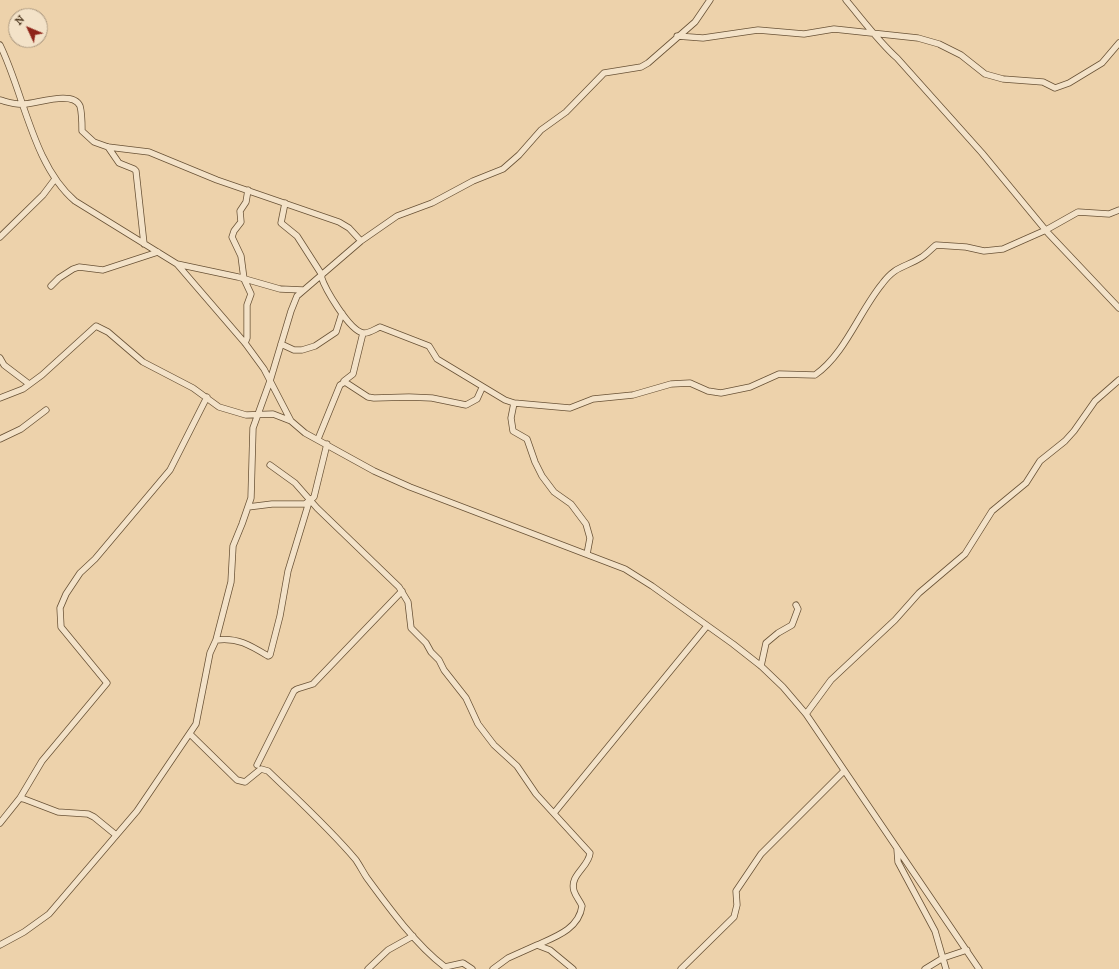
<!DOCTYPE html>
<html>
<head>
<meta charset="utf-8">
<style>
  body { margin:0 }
  #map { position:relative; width:1119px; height:969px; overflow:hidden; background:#edd2ab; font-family:"IM FELL French Canon",serif }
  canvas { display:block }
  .north { position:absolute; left:8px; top:8px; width:40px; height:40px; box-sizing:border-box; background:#f3e2c8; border:1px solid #aa977e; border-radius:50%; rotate:314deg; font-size:11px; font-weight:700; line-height:16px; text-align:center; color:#3d270f }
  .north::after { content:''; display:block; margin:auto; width:14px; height:18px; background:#8f2418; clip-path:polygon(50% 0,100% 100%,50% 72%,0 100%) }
</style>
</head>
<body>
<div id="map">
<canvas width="1119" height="969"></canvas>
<div class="north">N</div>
</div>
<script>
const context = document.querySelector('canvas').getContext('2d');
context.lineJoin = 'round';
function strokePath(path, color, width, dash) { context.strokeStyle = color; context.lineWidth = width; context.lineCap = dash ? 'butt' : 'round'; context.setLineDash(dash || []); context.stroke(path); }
const street = new Path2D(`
  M846,0C862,19 879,42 897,58L982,153L1048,233L1119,308
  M677,36L703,38L758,30L804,34L834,29L918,38L939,44L961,55L985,74L1003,79L1043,82L1055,88L1069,83L1102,63L1119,43
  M0,45C24,94 33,165 75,201L177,264L245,343L264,369L291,421L305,433L374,471L410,487L625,569L652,586L733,644L761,666L783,687L806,714L979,969
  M0,100C8,102 16,105 24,104C36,104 73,90 80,106C82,113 82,123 82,131L94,142L108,147L149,152L217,180L339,222L349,228L361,241
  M108,147L119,163L134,169L136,171L144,244
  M285,203L281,223L297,236L322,275
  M0,237L43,195L55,179
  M177,264L238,277L280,289L303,290
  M321,276C325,289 349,330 363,333C369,334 375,329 380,327L429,346L437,359L505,400L514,403L570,408L593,399L633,395L671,384L690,383L708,391L721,393L750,387L779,374L815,375C845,354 859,312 882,284C896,265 905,268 922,257C927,254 931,249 936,245L966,247L984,251L1003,249L1046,230L1078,212L1109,214L1119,210
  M51,286L59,278L73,269L79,267L103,270L158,252
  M245,343L247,338V305L251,294L244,279L241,256L232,237L234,231L241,222L240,211L246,202L248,190
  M281,344L294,350H302L315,346L336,332L342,313
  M0,358L4,365L29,384
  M344,381L353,374L363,333
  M0,398L23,389L42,375L96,326L108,332L143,362L193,388L219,407L246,415L273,414L291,421
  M514,403L511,418L513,431L527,439L535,462L542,476L554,492L571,504L586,524L590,538L587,554
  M0,439L21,429L46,410
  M318,439L340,385L345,382L368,397L374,398L409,397L432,398L466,405L477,399L482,388
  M270,465L295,483L317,508L399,587L408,602L411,628L426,643L431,652L439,660L444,670L466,698L478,724L494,745L517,766L536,794L590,853C589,867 569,875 574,891C576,897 580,901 582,906C579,929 555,937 537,945
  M248,507L272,504H305L314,497L327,444
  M216,640C237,637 250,645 268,656L270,655L280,616L288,571L309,502
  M761,666L766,643L778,633L792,625L798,609L796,605
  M806,714L831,680L895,620L919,593L965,554L992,511L1026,483L1040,461L1065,441L1074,431L1095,401L1119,380
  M190,734L237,780L245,782L261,769L268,771C298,800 329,828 356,860C360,866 363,872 367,878C389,908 416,945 445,967L463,963L472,969
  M257,765L294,691L297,689L313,684L402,591
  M20,798L42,761L107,683L61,627L60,608L66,594L80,573L95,559L170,470L207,397
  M554,813L707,626
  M0,823L20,798L24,799L58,812L88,814L94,817L116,835
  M897,849L898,862L935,931L946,969
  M0,945L24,932L49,914L137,811L196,724L210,653L216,640L231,582L233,546L242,524L251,498L253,428L270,381L291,311L297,296L361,241L397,216L432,203L473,181L503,169L519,155L541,130L566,112L604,73L641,67L648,63L695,22L710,0
  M368,969L388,950L413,936
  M493,969L508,958L537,945L550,950L573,969
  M681,969L734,917L737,905L736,891L761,854L844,771
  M925,969L943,958L967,950`);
strokePath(street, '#695236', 7);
strokePath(street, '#f3e2c8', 5.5);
</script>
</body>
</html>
